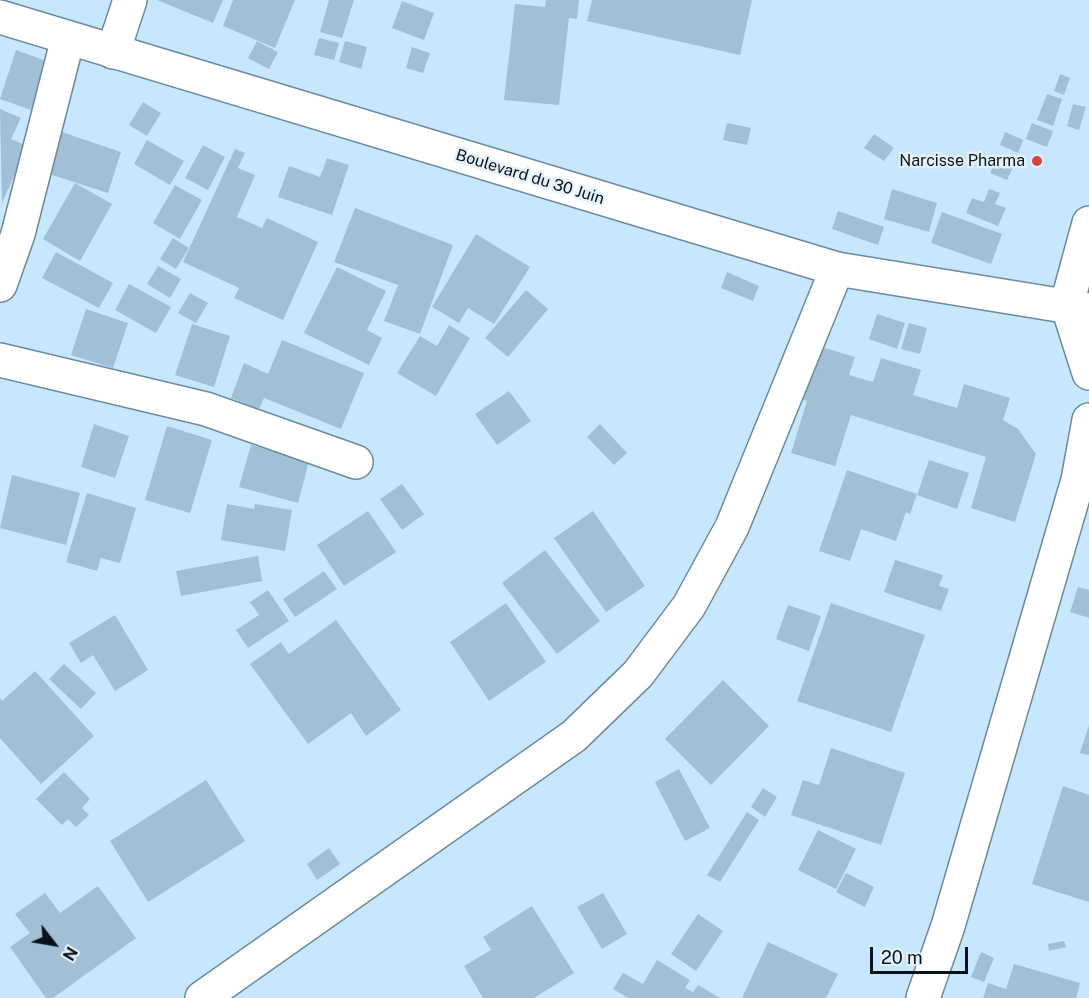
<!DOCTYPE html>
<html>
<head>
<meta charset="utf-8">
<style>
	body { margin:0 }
	#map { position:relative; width:1089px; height:998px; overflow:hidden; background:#c6e7fd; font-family:"Public Sans",sans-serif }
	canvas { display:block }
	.north { position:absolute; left:24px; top:914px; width:60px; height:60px; -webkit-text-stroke:4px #e4f1fa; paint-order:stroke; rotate:121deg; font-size:16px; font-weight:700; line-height:24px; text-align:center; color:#07121a }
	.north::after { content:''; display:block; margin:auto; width:21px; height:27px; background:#07121a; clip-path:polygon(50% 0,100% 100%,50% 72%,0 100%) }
	.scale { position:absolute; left:870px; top:947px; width:98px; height:27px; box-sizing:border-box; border:3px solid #07121a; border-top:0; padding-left:8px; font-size:18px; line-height:21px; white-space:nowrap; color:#07121a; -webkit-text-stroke:4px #e4f1fa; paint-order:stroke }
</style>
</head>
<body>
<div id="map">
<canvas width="1089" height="998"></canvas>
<div class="north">N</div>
<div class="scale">20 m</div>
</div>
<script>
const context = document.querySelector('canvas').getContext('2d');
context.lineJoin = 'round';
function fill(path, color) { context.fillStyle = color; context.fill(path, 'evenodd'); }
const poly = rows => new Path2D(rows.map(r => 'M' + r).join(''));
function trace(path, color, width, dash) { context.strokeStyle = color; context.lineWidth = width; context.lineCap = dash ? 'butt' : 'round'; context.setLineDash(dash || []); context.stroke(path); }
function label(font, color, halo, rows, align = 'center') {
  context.font = font + ' "Public Sans",sans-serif'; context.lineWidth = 5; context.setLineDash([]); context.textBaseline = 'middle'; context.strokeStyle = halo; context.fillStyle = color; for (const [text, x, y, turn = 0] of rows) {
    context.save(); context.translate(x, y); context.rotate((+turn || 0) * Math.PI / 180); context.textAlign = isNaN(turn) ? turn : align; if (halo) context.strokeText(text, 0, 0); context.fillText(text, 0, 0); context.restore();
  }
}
const building = poly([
	[157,0,223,0,213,23],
	[233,0,295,0,275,48,223,26],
	[329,0,354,0,342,38,320,32],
	[546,0,579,0,577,19,569,18,559,105,504,100,515,4,545,7],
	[592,0,752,0,740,55,587,21],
	[402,1,434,13,424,40,392,28],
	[319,38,339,43,334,60,314,55],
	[257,41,278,52,269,69,248,58],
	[345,41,367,47,361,69,339,62],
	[412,47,430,53,423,73,406,68],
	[16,50,49,62,31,110,0,99],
	[1060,74,1070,78,1064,95,1054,91],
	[1047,94,1062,99,1053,126,1037,120],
	[143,102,161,113,147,136,129,125],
	[1073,104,1086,107,1079,130,1067,126],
	[0,109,21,118,11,139,27,146,2,203],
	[727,123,751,128,747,145,723,140],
	[1032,123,1053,131,1047,147,1026,139],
	[56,130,121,152,108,193,43,172],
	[1005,132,1023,140,1018,153,1000,145],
	[874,134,894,148,884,161,864,148],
	[147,140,184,161,170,185,134,164],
	[203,145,225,157,208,190,185,178],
	[235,149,245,153,238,168,255,175,237,217,262,228,267,218,318,242,283,320,234,298,239,288,183,262],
	[327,158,349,165,332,215,278,197,289,166,320,177],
	[996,158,1014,165,1007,180,990,173],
	[75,183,112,204,80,261,43,239],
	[175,185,202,200,180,239,153,223],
	[892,189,937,203,929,232,884,219],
	[989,189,1000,193,995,204,1006,208,998,226,966,213,972,198,984,202],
	[355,208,453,245,420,334,384,321,398,285,334,262],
	[838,211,884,227,878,245,832,229],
	[942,212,1002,234,991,264,931,243],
	[476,234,530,267,494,324,468,308,459,323,432,307],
	[173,238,189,248,176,269,160,259],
	[56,252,113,283,99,308,42,278],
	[158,266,181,279,170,298,147,284],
	[337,267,386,291,367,330,382,338,369,365,304,333],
	[727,272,759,286,753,301,721,288],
	[129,284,171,307,156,333,115,310],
	[526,290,548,309,508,357,485,338],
	[190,293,208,303,196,323,178,313],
	[86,309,128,323,113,368,71,355],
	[877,314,905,323,897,349,869,339],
	[909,323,927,328,920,354,901,349],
	[192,324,230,336,214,387,175,375],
	[449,325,470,338,436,396,397,373,420,336,437,346],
	[282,340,364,373,341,429,264,398,259,409,231,398,244,363,268,374],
	[815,345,855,357,849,375,873,382,881,358,921,370,913,395,957,408,964,384,1010,398,1003,420,1018,429,1036,454,1015,522,971,508,986,457,851,415,835,466,791,453,807,401,799,398],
	[509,391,531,421,497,445,475,414],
	[94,424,129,436,115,478,81,467],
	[600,424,627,453,614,465,587,437],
	[167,426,212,440,190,513,145,500],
	[251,445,309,461,298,503,239,487],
	[929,460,969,473,957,509,917,495],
	[847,470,917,494,910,514,906,512,896,541,861,529,850,561,819,551],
	[12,475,80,493,66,545,0,528],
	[402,484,424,514,402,530,380,499],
	[87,493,136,508,120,563,101,558,97,571,66,562],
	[227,504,254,509,255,504,292,510,285,551,221,540],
	[368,511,396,552,344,586,317,545],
	[593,511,645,586,606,612,554,538],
	[545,550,600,621,557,654,502,583],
	[258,556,262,581,181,596,176,571],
	[895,560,943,575,939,586,949,589,941,611,884,592],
	[324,571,337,589,295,617,283,599],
	[1078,587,1089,590,1089,618,1070,612],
	[268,590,289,621,248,648,236,630,259,615,250,602],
	[506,603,546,662,489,701,450,642],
	[831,603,925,635,891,732,797,701],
	[788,605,821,616,809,651,776,639],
	[115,615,148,670,115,691,93,655,81,663,69,643],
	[336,620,401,710,366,736,351,713,308,744,250,664,281,642,289,654],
	[64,664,96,693,81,709,49,679],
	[35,671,94,736,41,784,0,738,0,698,2,701],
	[723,680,769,726,711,785,665,739],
	[1089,725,1089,755,1080,753],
	[831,748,905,773,881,845,791,815,803,780,819,785],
	[679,769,710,828,685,841,655,782],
	[64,772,90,799,82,808,89,815,76,827,68,819,62,825,36,799],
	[206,780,245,841,148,902,110,841],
	[1063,786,1089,795,1089,902,1032,884],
	[763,788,777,797,765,817,751,807],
	[747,812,759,820,720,882,707,875],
	[818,830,856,849,836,889,798,870],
	[329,848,340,864,317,880,307,864],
	[846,873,874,887,865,907,836,892],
	[98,886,136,938,53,998,46,998,10,947,30,933,15,914,45,893,60,913],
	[603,893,627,934,602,949,577,907],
	[532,906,574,973,534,998,483,998,464,966,491,950,483,937],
	[698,914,723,931,696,971,671,954],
	[1064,941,1066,947,1049,951,1048,944],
	[768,942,838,974,826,998,742,998],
	[981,952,994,958,984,982,971,977],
	[657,960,690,980,685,988,693,992,698,985,720,998,628,998,613,989,623,973,643,984],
	[1014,964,1080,983,1076,998,983,998,988,983,1006,989]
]);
const minor = poly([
	[113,52,130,0],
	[1089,223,1067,304,1089,373],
	[0,285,18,234,68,38],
	[0,360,206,409,356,462],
	[202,998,574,736,638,674,689,606,732,527,837,269],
	[923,998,948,926,1078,480,1089,420]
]);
const tertiary = poly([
	[0,17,837,269,1089,310]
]);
const markers = [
	[1037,161,6,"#d4463b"]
];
const poiNames = [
	["Narcisse Pharma",1025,161]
];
const streetNames = [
	["Boulevard du 30 Juin",530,177,17]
];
fill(building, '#a1c0d6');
trace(minor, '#6c8a9e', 36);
trace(tertiary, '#6c8a9e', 36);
trace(minor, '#fff', 33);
trace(tertiary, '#fff', 33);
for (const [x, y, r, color] of markers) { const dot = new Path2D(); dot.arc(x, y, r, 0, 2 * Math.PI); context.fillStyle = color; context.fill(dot); trace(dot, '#e4f1fa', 2); }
label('16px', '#07121a', '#e4f1fa', poiNames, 'right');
label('16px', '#07121a', '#e4f1fa', streetNames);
</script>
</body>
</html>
